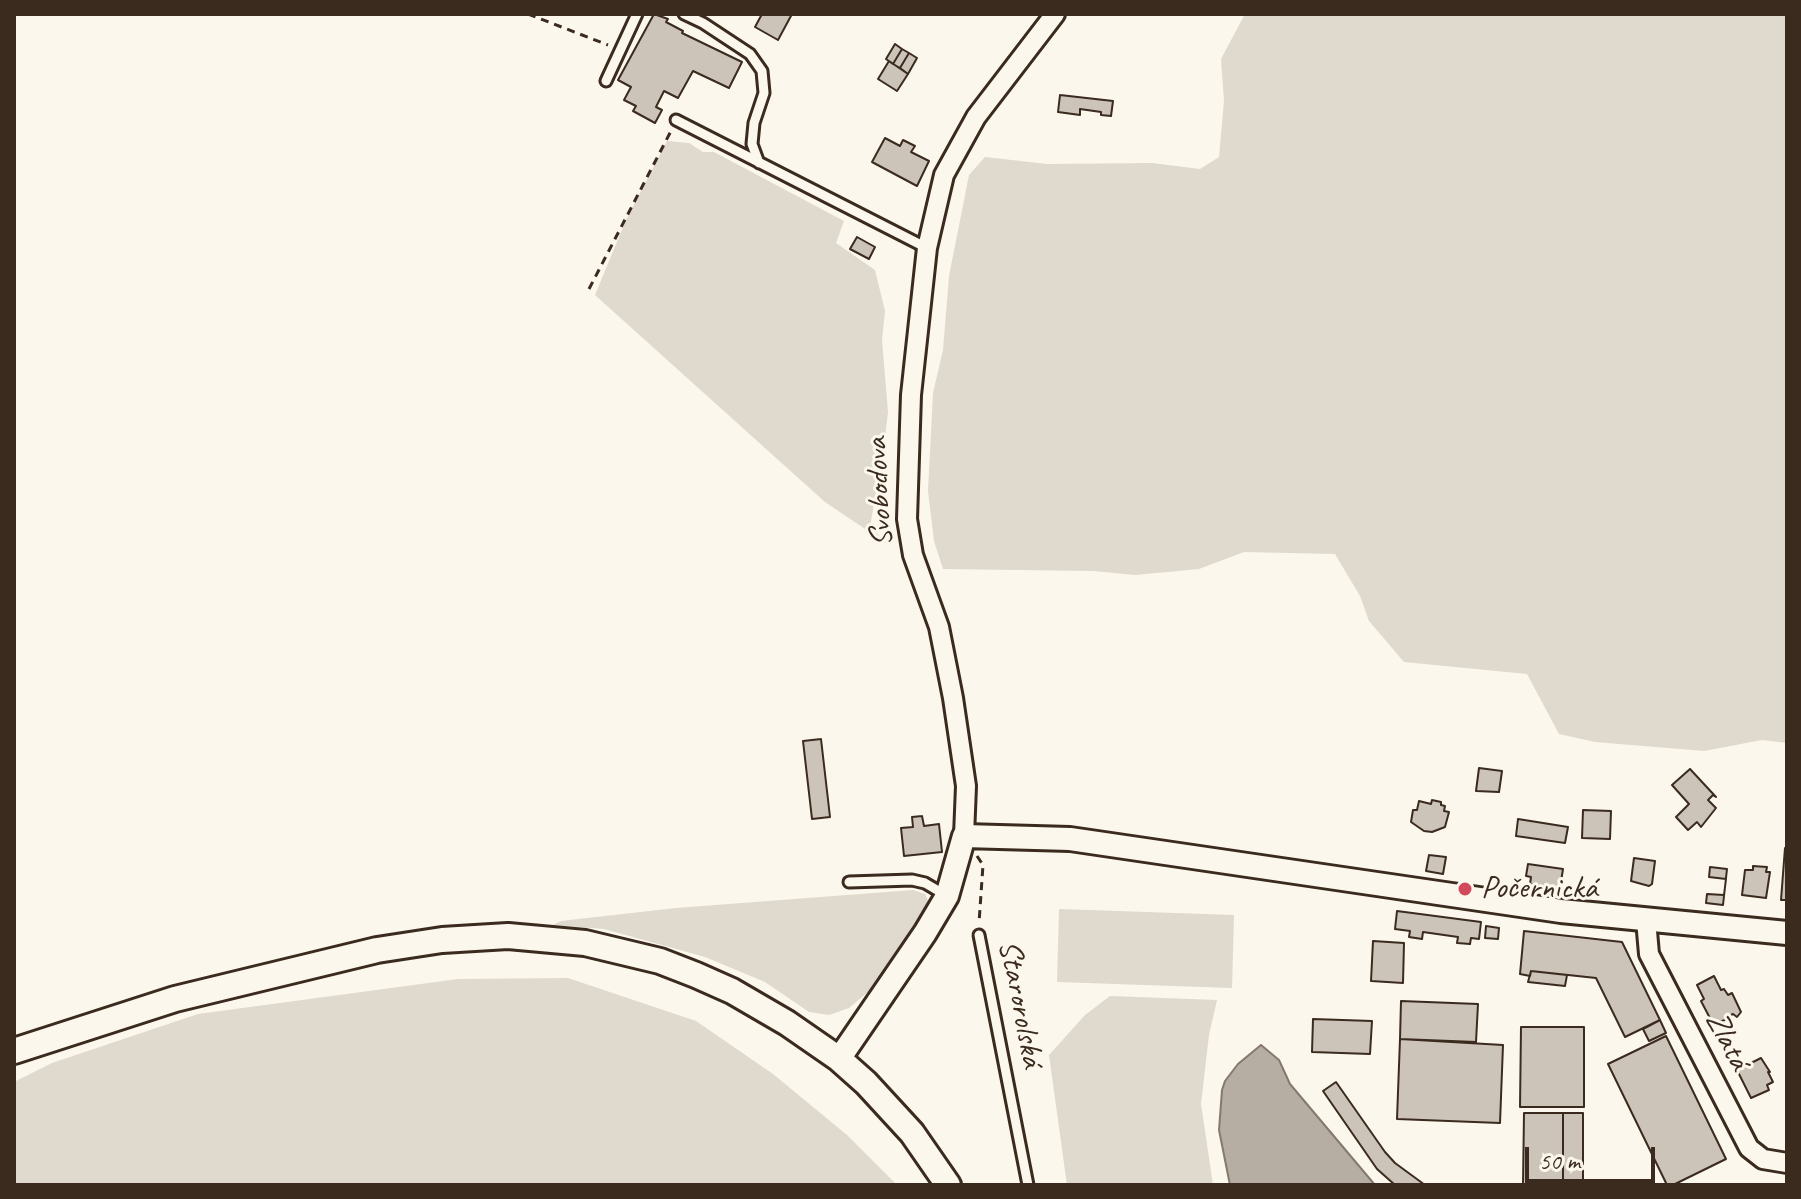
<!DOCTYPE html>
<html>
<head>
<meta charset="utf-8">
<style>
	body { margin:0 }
	#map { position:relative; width:1801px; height:1199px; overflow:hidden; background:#fbf7ec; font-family:Caveat,sans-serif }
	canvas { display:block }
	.frame { position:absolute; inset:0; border:16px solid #3b2a1e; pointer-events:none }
	.scale { position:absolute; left:1525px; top:1147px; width:130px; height:36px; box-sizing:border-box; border:4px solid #3b2a1e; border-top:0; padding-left:10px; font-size:24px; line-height:28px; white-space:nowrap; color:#3b2a1e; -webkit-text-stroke:6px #fbf7ec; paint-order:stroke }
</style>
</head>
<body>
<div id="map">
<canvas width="1801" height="1199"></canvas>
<div class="frame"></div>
<div class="scale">50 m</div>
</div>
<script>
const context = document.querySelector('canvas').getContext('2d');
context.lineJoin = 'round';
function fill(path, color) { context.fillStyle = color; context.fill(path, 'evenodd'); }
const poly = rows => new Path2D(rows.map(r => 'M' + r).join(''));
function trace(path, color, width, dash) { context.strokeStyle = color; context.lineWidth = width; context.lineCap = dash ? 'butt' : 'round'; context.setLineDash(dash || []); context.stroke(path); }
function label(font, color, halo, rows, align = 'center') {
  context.font = font + ' Caveat,sans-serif'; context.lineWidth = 6; context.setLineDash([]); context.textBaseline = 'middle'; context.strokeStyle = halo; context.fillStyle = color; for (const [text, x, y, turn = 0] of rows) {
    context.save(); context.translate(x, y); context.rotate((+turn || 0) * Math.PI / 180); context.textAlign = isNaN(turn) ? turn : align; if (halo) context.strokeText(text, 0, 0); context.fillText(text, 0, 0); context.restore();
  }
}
const green = poly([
	[1245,14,1787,14,1787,743,1762,740,1704,751,1595,742,1559,734,1527,674,1404,662,1369,621,1360,596,1335,554,1244,552,1199,569,1135,575,1093,571,943,569,934,541,928,491,933,393,943,350,949,276,969,175,985,157,1047,164,1152,163,1200,169,1219,157,1224,101,1221,59],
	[667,141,689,143,703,152,714,152,844,221,836,243,875,270,885,311,882,340,888,412,884,447,870,527,889,545,825,502,595,295,626,220],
	[913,890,925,894,929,902,875,986,849,1008,829,1015,809,1012,765,982,705,957,604,929,553,925,561,921,676,908],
	[1059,909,1234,915,1232,988,1057,982],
	[568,978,696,1021,773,1074,847,1135,897,1185,14,1185,14,1082,52,1063,198,1014,458,979],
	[1110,996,1217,1000,1209,1035,1201,1104,1213,1185,1067,1185,1049,1055,1085,1015]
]);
const water = poly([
	[1261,1045,1279,1060,1290,1084,1375,1185,1230,1185,1219,1130,1222,1090,1225,1081,1238,1064,1261,1045]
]);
const building = poly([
	[654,14,668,19,666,22,683,31,682,33,742,62,729,88,693,71,678,98,664,91,656,107,662,110,655,123,633,111,636,106,624,100,631,87,618,80,654,14],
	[762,14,792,14,778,40,755,27,762,14],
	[895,44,902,49,893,64,886,59,895,44],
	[902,49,909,53,900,68,893,64,902,49],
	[909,53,917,58,908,74,900,68,909,53],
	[889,61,908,74,897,91,878,79,889,61],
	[1060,95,1113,101,1111,116,1101,115,1101,112,1080,109,1080,115,1058,112,1060,95],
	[885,138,900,146,903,140,915,146,911,152,929,161,917,186,872,162,885,138],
	[857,237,875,247,869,259,850,249,857,237],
	[821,739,830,817,812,819,803,741,821,739],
	[1479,768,1502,771,1499,792,1476,791,1479,768],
	[1690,769,1716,797,1713,795,1708,800,1716,808,1701,827,1697,822,1688,830,1676,817,1689,804,1672,785,1690,769],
	[1432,800,1441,802,1441,805,1445,806,1444,811,1449,812,1445,827,1432,832,1424,831,1411,822,1413,810,1417,810,1419,801,1431,804,1432,800],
	[1583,810,1611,811,1610,839,1582,838,1583,810],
	[922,816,924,826,939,824,942,852,904,856,901,828,913,827,912,817,922,816],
	[1518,819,1568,827,1565,843,1516,836,1518,819],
	[1785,848,1787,848,1787,900,1781,900,1785,848],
	[1429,855,1446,857,1443,874,1426,871,1429,855],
	[1634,858,1655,861,1652,884,1649,886,1631,881,1634,858],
	[1528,864,1563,869,1560,888,1530,884,1531,877,1526,876,1528,864],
	[1753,866,1767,867,1766,872,1770,872,1766,898,1742,895,1745,870,1753,870,1753,866],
	[1710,867,1727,869,1723,905,1706,903,1707,894,1724,895,1726,879,1709,877,1710,867],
	[1397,911,1481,922,1479,939,1471,938,1470,944,1457,943,1458,937,1423,932,1422,939,1409,937,1410,931,1395,929,1397,911],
	[1486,926,1499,928,1498,939,1485,938,1486,926],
	[1524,931,1622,942,1660,1020,1625,1037,1596,978,1531,971,1530,976,1520,974,1524,931],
	[1373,941,1404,943,1403,983,1371,981,1373,941],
	[1531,971,1567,975,1565,986,1528,982,1531,971],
	[1714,976,1721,990,1724,989,1728,995,1732,993,1741,1012,1737,1017,1733,1014,1727,1017,1728,1019,1713,1024,1701,1001,1704,999,1697,985,1714,976],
	[1401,1001,1478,1004,1476,1042,1400,1039,1401,1001],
	[1313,1019,1372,1021,1370,1054,1312,1052,1313,1019],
	[1660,1020,1666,1033,1649,1041,1643,1029,1660,1020],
	[1521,1027,1584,1027,1584,1107,1520,1107,1521,1027],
	[1666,1036,1726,1159,1673,1185,1667,1185,1608,1064,1666,1036],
	[1400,1039,1503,1045,1500,1123,1397,1119,1400,1039],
	[1761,1058,1770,1072,1768,1072,1773,1082,1767,1085,1769,1090,1751,1098,1737,1070,1761,1058],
	[1336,1082,1385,1152,1395,1163,1425,1185,1395,1185,1377,1169,1323,1091,1336,1082],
	[1524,1113,1563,1113,1563,1185,1523,1185,1524,1113],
	[1563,1113,1583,1113,1583,1185,1563,1185,1563,1113]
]);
const path = poly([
	[528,14,608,45],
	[589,289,671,131],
	[977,856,983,865,979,923]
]);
const service = poly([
	[684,14,703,23,750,54,762,71,764,93,754,123,752,144,759,163],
	[606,81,637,14],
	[676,120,927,248],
	[849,882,912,880,925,883,947,896],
	[979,935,1028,1185]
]);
const minor = poly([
	[964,836,966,786,953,698,939,627,913,555,907,519,911,395,927,248,944,175,976,117,1055,14],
	[1646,920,1649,954,1749,1148,1763,1159,1787,1163]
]);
const tertiary = poly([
	[839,1059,925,933,947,896,964,836,1070,839,1561,911,1787,933]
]);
const secondary = poly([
	[14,1051,175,999,377,950,442,940,508,936,585,943,660,961,696,975,732,991,787,1023,839,1059,866,1083,912,1133,948,1185]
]);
const markers = [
	[1465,889,8,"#d1495b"]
];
const streetNames = [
	["Svobodova",880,492,-93],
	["Starorolská",1020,1004,79],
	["Zlatá",1727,1041,63]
];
const poiNames = [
	["Počernická",1481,889]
];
fill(green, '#dfd9ce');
fill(water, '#b6aea2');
trace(water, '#85796d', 2);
fill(building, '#ccc4b9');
trace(building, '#3b2a1e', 2);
trace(service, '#3b2a1e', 15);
trace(minor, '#3b2a1e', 24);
trace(tertiary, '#3b2a1e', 28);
trace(secondary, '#3b2a1e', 30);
trace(path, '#3b2a1e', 3, [8, 6]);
trace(service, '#fbf7ec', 9);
trace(minor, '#fbf7ec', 18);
trace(tertiary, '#fbf7ec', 22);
trace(secondary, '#fbf7ec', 24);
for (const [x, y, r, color] of markers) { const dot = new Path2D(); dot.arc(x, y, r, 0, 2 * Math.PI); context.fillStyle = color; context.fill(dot); trace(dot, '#fbf7ec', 3); }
label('32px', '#3b2a1e', '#fbf7ec', streetNames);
label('32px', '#3b2a1e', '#fbf7ec', poiNames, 'left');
</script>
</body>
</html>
